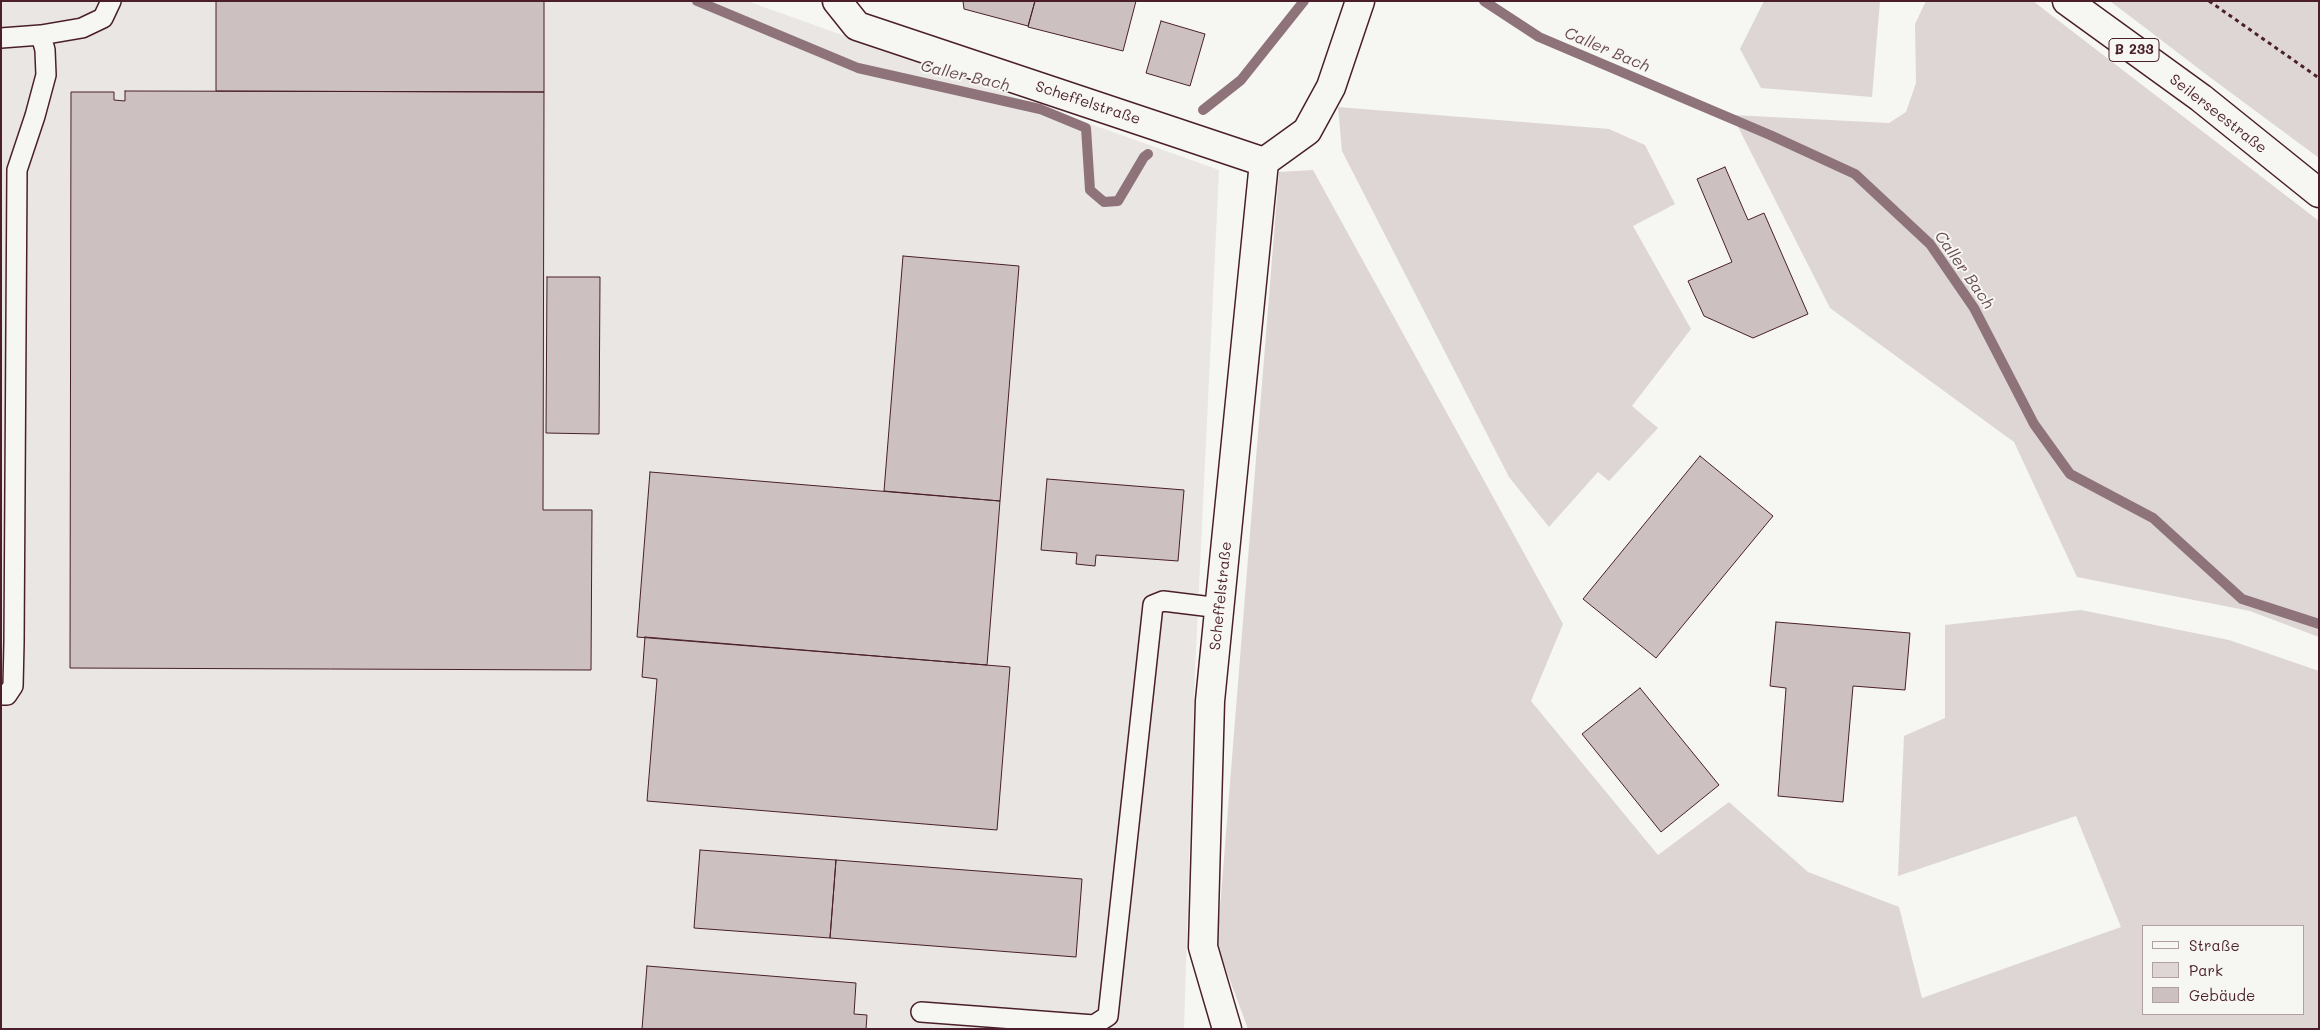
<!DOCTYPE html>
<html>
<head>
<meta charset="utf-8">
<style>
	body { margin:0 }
	#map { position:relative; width:2320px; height:1030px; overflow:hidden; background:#f6f6f2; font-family:Mali,sans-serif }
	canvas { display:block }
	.frame { position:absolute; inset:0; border:2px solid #4a1f2b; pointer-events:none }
	.legend { position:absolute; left:2142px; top:925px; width:162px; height:90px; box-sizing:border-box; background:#f6f6f2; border:1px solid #b1a0a2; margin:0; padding:6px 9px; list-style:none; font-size:15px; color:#4a1f2b }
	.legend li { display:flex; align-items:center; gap:10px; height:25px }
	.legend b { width:25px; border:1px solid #b1a0a2 }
</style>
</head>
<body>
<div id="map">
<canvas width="2320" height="1030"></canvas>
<div class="frame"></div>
<ul class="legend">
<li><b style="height:6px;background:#f6f6f2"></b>Straße</li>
<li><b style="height:14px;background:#ddd6d5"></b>Park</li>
<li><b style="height:14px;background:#ccc1c0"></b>Gebäude</li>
</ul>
</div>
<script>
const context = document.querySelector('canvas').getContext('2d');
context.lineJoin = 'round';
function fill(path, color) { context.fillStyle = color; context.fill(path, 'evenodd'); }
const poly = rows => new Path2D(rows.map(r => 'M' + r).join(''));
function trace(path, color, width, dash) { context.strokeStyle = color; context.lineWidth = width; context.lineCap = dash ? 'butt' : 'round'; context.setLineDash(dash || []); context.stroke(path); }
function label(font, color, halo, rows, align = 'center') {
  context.font = font + ' Mali,sans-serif'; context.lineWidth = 4; context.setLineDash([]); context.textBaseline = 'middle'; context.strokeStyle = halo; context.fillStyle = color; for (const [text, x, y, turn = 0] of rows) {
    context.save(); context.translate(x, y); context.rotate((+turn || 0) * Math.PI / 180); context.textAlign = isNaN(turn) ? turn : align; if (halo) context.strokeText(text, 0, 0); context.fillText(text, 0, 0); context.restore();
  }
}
const built = poly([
	[1,1,747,1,1219,170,1195,670,1184,1029,1,1029]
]);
const green = poly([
	[1764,1,1880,1,1872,97,1761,88,1740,49],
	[1926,1,2033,1,2319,221,2319,637,2250,611,2077,577,2014,442,1830,308,1732,115,1889,123,1906,112,1916,83,1915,24],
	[2110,1,2319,1,2319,158,2211,78],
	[1338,107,1609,129,1645,145,1675,204,1633,226,1691,329,1632,406,1658,428,1609,481,1598,472,1549,527,1509,477,1342,151],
	[1313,170,1563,624,1531,701,1658,855,1729,802,1808,872,1899,907,1922,998,2121,927,2076,816,1898,876,1904,736,1945,718,1945,625,2081,610,2229,640,2319,671,2319,1029,1248,1029,1217,945,1279,172],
	[2304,926,2304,1014,2144,1014,2144,926]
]);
const stream = poly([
	[697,1,858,68,1040,109,1086,128,1090,190,1104,202,1118,201,1144,157,1148,154],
	[1484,1,1539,37,1770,135,1855,174,1930,244,1974,308,2034,424,2070,474,2153,518,2242,599,2319,624],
	[1203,110,1241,80,1304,1]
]);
const building = poly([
	[216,1,544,1,544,92,216,91,216,1],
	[963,1,1035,1,1028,26,964,9,963,1],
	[1035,1,1136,1,1123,51,1028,27,1035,1],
	[1161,21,1205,34,1190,86,1146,73,1161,21],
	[125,91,544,92,543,510,592,510,591,670,70,668,71,92,114,92,114,100,125,101,125,91],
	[1725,167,1748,220,1764,213,1808,314,1753,338,1704,316,1688,281,1732,262,1697,179,1725,167],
	[903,256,1019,266,1000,501,884,491,903,256],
	[547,277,600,277,599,434,546,433,547,277],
	[1700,456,1773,516,1656,658,1583,599,1700,456],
	[650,472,1000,501,987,665,637,637,650,472],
	[1047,479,1184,490,1178,561,1096,555,1095,566,1076,564,1077,553,1041,550,1047,479],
	[1776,622,1910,633,1905,690,1853,686,1843,802,1778,796,1786,688,1770,686,1776,622],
	[645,637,1010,667,997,830,647,801,657,679,642,677,645,637],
	[1640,688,1719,785,1661,832,1582,734,1640,688],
	[700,850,836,860,830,938,694,928,700,850],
	[836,860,1082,879,1076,957,830,938,836,860],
	[647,966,856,983,854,1014,867,1015,866,1029,642,1029,647,966]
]);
const path = poly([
	[2209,1,2319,78]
]);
const service = poly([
	[1,38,41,35,82,28,103,18,111,1],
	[1,695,7,695,13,686,14,643,17,170,35,116,46,75,45,50,41,35],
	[921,1012,1094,1025,1108,1016,1153,605,1163,601,1220,608]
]);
const minor = poly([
	[837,1,857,26,1264,162,1307,131,1331,87,1360,1],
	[1227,1029,1203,947,1210,701,1264,162]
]);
const primary = poly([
	[2067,1,2201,98,2319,193]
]);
const shields = [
	[2134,50,50]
];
const shieldNames = [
	["B 233",2134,50]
];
const streetNames = [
	["Scheffelstraße",1088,103,18],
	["Seilerseestraße",2218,114,38],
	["Scheffelstraße",1221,596,-84]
];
const waterNames = [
	["Caller Bach",1607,50,23],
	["Caller Bach",965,76,13],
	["Caller Bach",1964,270,55]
];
fill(built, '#e9e6e3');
fill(green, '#ddd6d5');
trace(stream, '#8e747a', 10);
fill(building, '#ccc1c0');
trace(building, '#4a1f2b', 1);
trace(service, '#4a1f2b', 22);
trace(minor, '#4a1f2b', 31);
trace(primary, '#4a1f2b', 31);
trace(path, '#4a1f2b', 3, [4, 4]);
trace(service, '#f6f6f2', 19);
trace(minor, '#f6f6f2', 28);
trace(primary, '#f6f6f2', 28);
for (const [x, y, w] of shields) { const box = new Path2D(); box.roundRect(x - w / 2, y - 11.5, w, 23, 4); context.fillStyle = '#f6f6f2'; context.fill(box); trace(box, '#4a1f2b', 1); }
label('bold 14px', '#4a1f2b', null, shieldNames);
label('15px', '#4a1f2b', '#f6f6f2', streetNames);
label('italic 16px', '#6c4a52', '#f6f6f2', waterNames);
</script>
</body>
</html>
